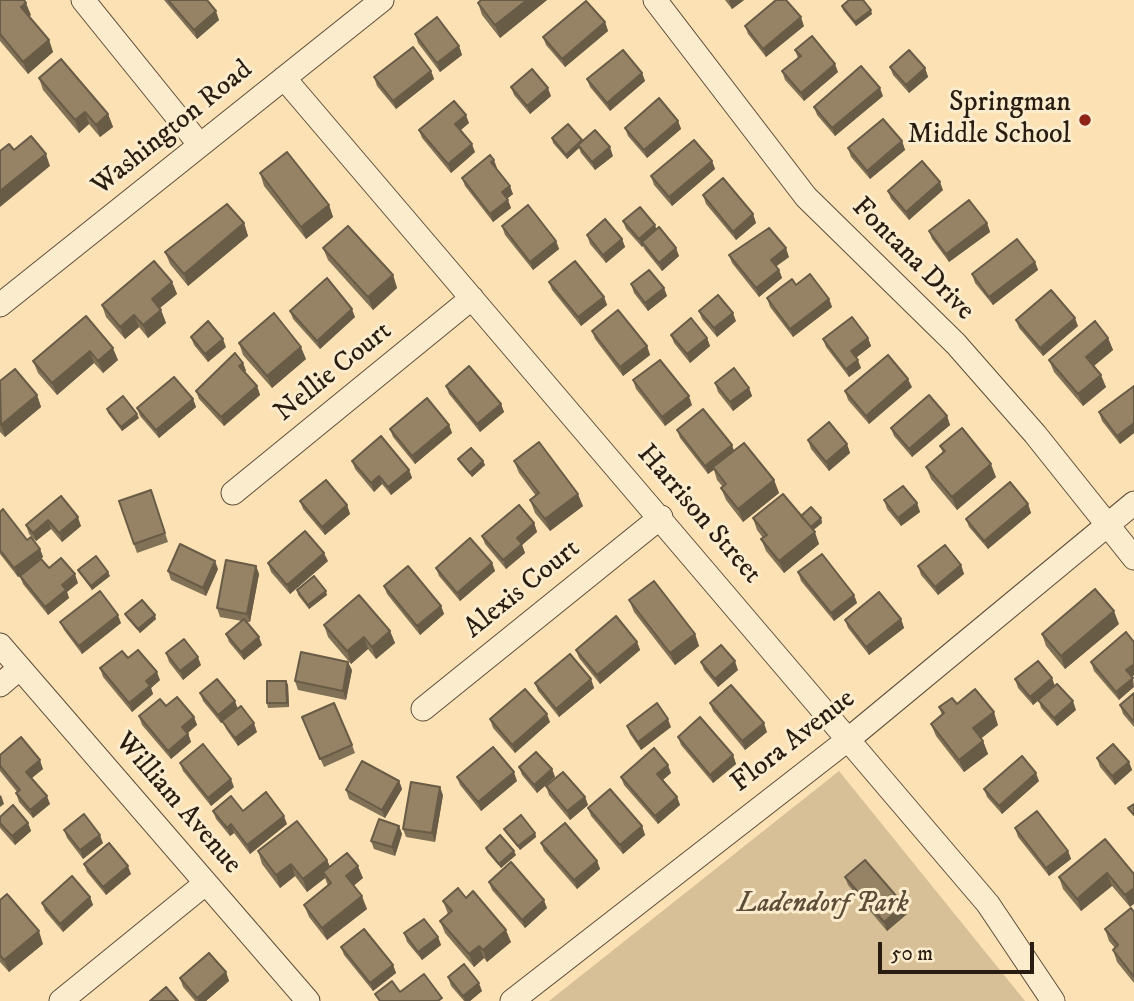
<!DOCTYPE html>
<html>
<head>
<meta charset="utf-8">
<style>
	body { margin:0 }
	#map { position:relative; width:1134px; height:1001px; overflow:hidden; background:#fbe1b3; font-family:"IM FELL DW Pica",serif }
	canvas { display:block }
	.scale { position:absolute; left:878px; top:942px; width:156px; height:32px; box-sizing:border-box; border:4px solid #291d11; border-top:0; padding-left:9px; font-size:21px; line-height:24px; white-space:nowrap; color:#291d11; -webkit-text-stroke:5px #fcecce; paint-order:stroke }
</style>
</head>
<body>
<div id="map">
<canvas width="1134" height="1001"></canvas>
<div class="scale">50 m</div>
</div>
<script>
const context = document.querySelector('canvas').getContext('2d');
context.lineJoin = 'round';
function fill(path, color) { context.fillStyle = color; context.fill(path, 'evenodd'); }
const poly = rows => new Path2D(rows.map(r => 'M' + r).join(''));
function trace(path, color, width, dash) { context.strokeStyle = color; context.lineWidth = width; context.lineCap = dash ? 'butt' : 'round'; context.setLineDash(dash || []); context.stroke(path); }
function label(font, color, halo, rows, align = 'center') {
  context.font = font + ' "IM FELL DW Pica",serif'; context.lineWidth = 6; context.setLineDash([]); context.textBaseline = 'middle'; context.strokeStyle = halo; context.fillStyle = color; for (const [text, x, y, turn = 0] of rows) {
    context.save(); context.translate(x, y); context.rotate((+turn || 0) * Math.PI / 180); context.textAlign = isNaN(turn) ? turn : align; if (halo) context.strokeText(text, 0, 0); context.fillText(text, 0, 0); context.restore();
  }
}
const green = poly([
	[839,771,1025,1001,549,1001]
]);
const minor = poly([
	[83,0,200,145],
	[655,0,806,197,956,344,1035,434,1134,558],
	[284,78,988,904,1053,1001],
	[0,305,382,0],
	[233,493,472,298],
	[0,645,308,1001],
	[0,685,20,668],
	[423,709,661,517],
	[61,1001,206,883],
	[512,1001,850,738,1134,503]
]);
const wall = poly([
	[0,0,31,15,29,16,49,40,53,52,28,74,0,41],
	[164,0,207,0,219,20,197,39],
	[481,0,547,0,500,38,482,15,478,3],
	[725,0,744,0,732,9],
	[842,6,872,14,856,26,843,10],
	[605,22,608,31,565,67,546,45,543,37],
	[745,26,804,26,766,57,748,34],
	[415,34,459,46,462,55,440,72,418,43],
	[795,50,838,72,804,101,785,80,782,71,798,58],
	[890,67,925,68,928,77,909,93,893,75],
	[431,71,434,79,396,109,377,86,374,77],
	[642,73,645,81,610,111,590,87,587,79],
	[39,78,108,114,113,127,100,137,89,124,79,133,43,90],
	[511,87,551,96,530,114,514,95],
	[883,96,835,136,817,115,814,107],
	[678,121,681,129,647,158,628,136,625,128],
	[469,123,461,130,475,152,451,173,422,138,419,130],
	[552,138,583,141,613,156,595,170,581,153,579,148,567,159,553,143],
	[902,141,905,150,870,179,851,157,848,148],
	[712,161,715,169,672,206,654,185,651,176],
	[497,168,496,169,513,194,507,199,511,208,493,222,465,186,462,178],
	[260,173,329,205,333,217,306,239,264,186],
	[943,190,909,220,891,199,888,191],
	[703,195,753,214,756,223,736,240,706,204],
	[623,221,657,229,676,248,679,256,662,271,645,250,643,246,642,247,626,229],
	[244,223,248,236,188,286,170,264,165,252],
	[987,223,990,232,949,262,932,239,929,231],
	[502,226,556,241,559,249,533,270,505,235],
	[587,235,622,239,625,247,606,263,590,244],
	[323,248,393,275,397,288,373,310,328,260],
	[729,255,789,257,776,266,779,270,782,278,759,297,732,263],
	[1035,262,1038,270,993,305,975,283,972,274],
	[172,282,177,294,160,308,166,323,148,338,139,327,125,339,106,317,102,305],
	[549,282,604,297,607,305,581,326,552,290],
	[631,284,664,288,667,296,648,311,634,293],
	[796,285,829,299,832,307,793,337,770,307,767,298],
	[290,311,355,317,320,349,293,319],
	[699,311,736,321,717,337,702,319],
	[86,316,118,360,103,373,94,363,57,395,38,373,33,361],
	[1016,320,1078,326,1043,356,1019,328],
	[592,331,647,346,650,355,623,376,595,339],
	[671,335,707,338,710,346,690,363,674,343],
	[191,337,226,347,208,362,194,345],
	[868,338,871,346,856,358,861,368,849,377,826,347,823,339],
	[1108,338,1113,350,1094,366,1106,387,1083,406,1054,372,1049,360],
	[239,343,306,359,272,388,243,355],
	[243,363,246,371,245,372,257,386,260,395,224,426,199,399,196,391],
	[633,380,692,405,665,426,636,389],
	[0,381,37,395,41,407,5,437,0,432],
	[715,383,749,388,752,396,733,411,718,392],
	[446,386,501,404,504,412,480,432,449,394],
	[1134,386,1134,433,1120,444,1102,421,1099,412],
	[912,387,869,424,848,400,845,391],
	[193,399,196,407,159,438,140,416,137,408],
	[107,409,139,418,122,431,108,413],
	[947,416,950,425,912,457,894,436,891,428],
	[449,425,452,433,415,464,393,437,390,429],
	[677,430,734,451,774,480,779,493,743,522,726,500,721,488,723,487,717,480,714,470,708,474,680,438],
	[808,440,847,444,850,453,829,471,811,449],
	[940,446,996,477,957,510,931,479,926,467,943,453],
	[458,459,483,461,485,465,472,477,460,463],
	[352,461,409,470,412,478,391,495,382,484,374,492,355,469],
	[514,461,583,506,550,531,535,513,530,500,536,496,519,473],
	[151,490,168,542,137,553,119,501],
	[61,496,81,526,62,542,51,529,36,541,29,534,26,525],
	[884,500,917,503,920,512,901,526,887,509],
	[300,501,347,505,350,514,325,535,303,509],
	[1028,504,1031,513,988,549,969,527,966,519],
	[0,512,27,540,40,549,43,557,18,577,0,554],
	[801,516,821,518,822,523,813,530,819,544,784,573,766,551,761,539,763,538,757,530,753,518],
	[534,523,537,532,522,545,525,553,506,569,485,544,482,536],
	[328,561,290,594,271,572,268,563],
	[492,563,495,571,460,601,439,576,436,568],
	[961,565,964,574,938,595,921,575,918,566],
	[256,566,259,574,250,622,246,622,262,645,244,660,229,642,226,634,242,621,220,617,217,608],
	[49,568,78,583,67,592,69,598,48,615,23,584,20,576],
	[218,569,206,596,171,580,168,571],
	[78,570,110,576,92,590,80,574],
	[798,572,854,595,857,603,834,621,801,581],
	[384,586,441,606,444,614,420,635,387,594],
	[297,590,327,595,309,609,298,595],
	[629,600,695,634,699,646,675,665,634,612],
	[125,614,156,619,140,633,127,618],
	[901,619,904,628,869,655,848,628,845,620],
	[60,622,121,623,82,654,64,630],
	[1119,624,1065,669,1046,646,1042,634],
	[324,625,390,631,395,643,376,659,368,649,351,664,328,637],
	[637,642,640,650,600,684,579,658,576,650],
	[1134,642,1134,675,1132,677,1119,700,1094,671,1091,662],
	[166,653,201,665,183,680,169,662],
	[128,658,160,680,151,688,153,694,132,712,103,677,100,668],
	[701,662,738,670,718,687,704,670],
	[352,670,346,700,298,690,295,681],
	[591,679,594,688,559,717,538,691,535,683],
	[1015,679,1055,686,1076,710,1057,726,1041,708,1039,700,1033,705,1018,688],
	[286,681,288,685,289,707,268,708,267,703],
	[200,693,238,709,257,732,238,746,226,729,223,722,221,723,203,701],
	[1134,693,1134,727,1123,714,1120,705],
	[710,703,767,732,745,750,713,711],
	[957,704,998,725,981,738,983,741,988,754,964,772,936,736,931,724,942,715,939,707],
	[166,706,194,717,197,725,188,733,191,742,171,759,142,725,139,716],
	[302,717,352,745,355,753,324,767],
	[490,719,550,722,515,753,493,728],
	[627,726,671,727,641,750,630,734],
	[678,737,733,755,736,764,713,783,681,745],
	[0,755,43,769,32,778,50,804,33,818,19,802,16,793,17,792,0,771],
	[1097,758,1129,762,1132,770,1115,785,1100,767],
	[180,763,234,787,211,806,183,771],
	[519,767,552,769,555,777,537,793,522,775],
	[671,773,663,780,677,797,680,805,658,824,624,785,621,777],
	[457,777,517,781,481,811,460,785],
	[399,781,402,789,385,818,349,799,346,790],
	[1039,781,1002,814,987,797,984,789],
	[546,786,585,797,588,805,570,820,549,795],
	[443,795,435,842,406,837,403,829],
	[588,808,642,826,645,835,623,854,591,816],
	[213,811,243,811,287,824,250,854,234,833,230,836,216,819],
	[0,817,28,823,31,831,15,845,0,828],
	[399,826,402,834,395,856,374,849,371,841],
	[1015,828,1068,851,1071,859,1049,876,1018,837],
	[504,829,535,833,536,837,520,850,506,833],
	[64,830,103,843,83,859,67,838],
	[1105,839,1134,874,1130,907,1112,886,1081,911,1063,889,1059,877],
	[541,843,597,861,600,869,577,889,544,851],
	[486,848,516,855,501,868,487,852],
	[258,851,327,860,330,867,363,878,354,885,367,909,327,940,309,917,304,905,328,886,325,878,307,892,295,876,280,888,262,864],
	[84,864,131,874,106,895,87,872],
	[845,877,904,905,907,914,887,931,848,885],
	[489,882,547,908,525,928,492,890],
	[90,897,93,905,63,932,45,911,42,903],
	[466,898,511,942,487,962,484,958,474,967,445,933,440,921,448,914,443,901],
	[0,900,43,944,9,972,0,962],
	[1134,912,1134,983,1117,962,1113,950,1115,948,1109,941,1105,929],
	[404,933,438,937,441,945,422,960,407,942],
	[341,947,393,965,396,973,373,991,344,955],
	[226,972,229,981,206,1001,195,1001,183,987,180,978],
	[448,977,482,991,470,1001,464,1001,451,986]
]);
const shadedWall = poly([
	[527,0,547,0,500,38,495,25],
	[730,0,744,0,732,9,729,1],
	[26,3,31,15,25,19,21,7],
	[871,10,872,14,856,26,855,22],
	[216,11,219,20,197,39,194,30],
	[801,17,804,26,766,57,763,49],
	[605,22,608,31,565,67,562,59],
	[49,40,53,52,28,74,23,62],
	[459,46,462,55,440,72,437,63],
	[835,64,838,72,804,101,801,93],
	[925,68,928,77,909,93,906,85],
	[431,71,434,79,396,109,393,101],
	[642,73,645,81,610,111,607,103],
	[548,88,551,96,530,114,527,106],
	[880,88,883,96,835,136,832,128],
	[85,112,89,124,79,133,75,120],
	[108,114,113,127,100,137,96,125],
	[466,115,469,123,458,132,455,124],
	[678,121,681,129,647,158,644,150],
	[582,140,578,145,579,148,567,159,566,155],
	[902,141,905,150,870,179,867,171],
	[472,144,475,152,451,173,448,164],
	[610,147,613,156,595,170,592,162],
	[46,154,50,166,0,207,0,191],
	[494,160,497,168,494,171,491,162],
	[712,161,715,169,672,206,669,197],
	[940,182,943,190,909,220,906,212],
	[510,186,513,194,505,200,502,192],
	[508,200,511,208,493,222,490,214],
	[329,205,333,217,306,239,301,227],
	[753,214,756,223,736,240,733,232],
	[244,223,248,236,188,286,184,274],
	[987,223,990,232,949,262,946,254],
	[655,225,658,233,642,242,643,246,642,247,639,239],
	[622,239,625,247,606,263,603,255],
	[556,241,559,249,533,270,530,262],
	[676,248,679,256,662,271,659,263],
	[786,248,789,257,774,268,771,260],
	[1035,262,1038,270,993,305,989,297],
	[779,270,782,278,759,297,756,288],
	[393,275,397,288,373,310,368,297],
	[172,282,177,294,156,311,152,299],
	[664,288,667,296,648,311,645,303],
	[604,297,607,305,581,326,578,317],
	[829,299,832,307,793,337,790,329],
	[352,309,355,317,320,349,317,341],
	[161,310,166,323,148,338,143,325],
	[733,313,736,321,717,337,714,328],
	[134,315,139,327,125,339,120,327],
	[1075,318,1078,326,1043,356,1040,348],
	[707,338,710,346,690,363,687,354],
	[868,338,871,346,854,359,851,351],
	[1108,338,1113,350,1090,369,1086,357],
	[223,339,226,347,208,362,205,354],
	[647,346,650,355,623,376,620,367],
	[301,347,306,359,272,388,267,376],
	[113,348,118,360,103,373,98,361],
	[90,351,94,363,57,395,52,383],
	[858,360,861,368,849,377,846,369],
	[243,363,246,371,242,374,239,366],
	[1101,375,1106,387,1083,406,1078,394],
	[908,379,912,387,869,424,866,416],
	[257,386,260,395,224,426,221,417],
	[749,388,752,396,733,411,730,402],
	[37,395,41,407,5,437,1,425],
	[689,396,692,405,665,426,662,417],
	[193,399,196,407,159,438,156,430],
	[501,404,504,412,480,432,477,424],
	[137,414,139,418,122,431,121,427],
	[947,416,950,425,912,457,909,449],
	[1134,423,1134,433,1120,444,1117,436],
	[449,425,452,433,415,464,412,456],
	[847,444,850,453,829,471,826,462],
	[732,445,735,453,708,474,705,466],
	[483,461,485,465,472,477,470,473],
	[991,464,996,477,957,510,952,497],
	[409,470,412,478,391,495,388,487],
	[379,476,382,484,374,492,371,483],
	[774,480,779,493,743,522,738,509],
	[578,494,583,506,550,531,545,519],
	[917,503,920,512,901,526,898,518],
	[1028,504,1031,513,988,549,984,541],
	[347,505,350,514,325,535,322,527],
	[78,517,81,526,62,542,59,533],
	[821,518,822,523,811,532,809,528],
	[48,520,51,529,36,541,33,533],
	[534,523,537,532,522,545,525,553,506,569,503,560,517,538],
	[815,532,819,544,784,573,779,561],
	[40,549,43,557,18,577,14,568],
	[324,553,328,561,290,594,287,585],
	[215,561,218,569,206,596,203,588],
	[492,563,495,571,460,601,457,593],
	[961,565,964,574,938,595,935,587],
	[256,566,259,574,250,622,247,614],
	[108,572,110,576,92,590,91,586],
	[75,574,78,583,67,592,69,598,48,615,45,607,62,585],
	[326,591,327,595,309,609,308,605],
	[854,595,857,603,834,621,831,613],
	[441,606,444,614,420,635,417,626],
	[1114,611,1119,624,1065,669,1061,656],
	[118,615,121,623,82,654,79,646],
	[155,615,156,619,140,633,138,629],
	[901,619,904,628,869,655,866,647],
	[390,631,395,643,376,659,372,647],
	[695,634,699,646,675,665,670,653],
	[259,637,262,645,244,660,241,652],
	[364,637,368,649,351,664,347,651],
	[637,642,640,650,600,684,597,675],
	[198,657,201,665,183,680,180,671],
	[735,661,738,670,718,687,715,679],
	[348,662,352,670,346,700,343,691],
	[1134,664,1134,675,1129,679,1126,670],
	[157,672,160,680,151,688,153,694,132,712,129,703,146,681],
	[1052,678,1055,686,1033,705,1030,697],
	[1133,678,1134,687,1119,700,1116,692],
	[591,679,594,688,559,717,556,709],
	[286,681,288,685,289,707,287,703],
	[235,701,238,709,221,723,218,715],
	[1073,701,1076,710,1057,726,1054,718],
	[994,712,998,725,978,741,973,728],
	[547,714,550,722,515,753,512,745],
	[194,717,197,725,185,735,182,727],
	[668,719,671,727,641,750,638,742],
	[254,723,257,732,238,746,235,738],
	[764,723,767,732,745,750,742,741],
	[188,734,191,742,171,759,168,751],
	[983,741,988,754,964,772,959,760],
	[733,755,736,764,713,783,710,775],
	[40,760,43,769,29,780,26,772],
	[1129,762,1132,770,1115,785,1112,776],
	[668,765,671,773,660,782,657,774],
	[552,769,555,777,537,793,534,785],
	[514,772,517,781,481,811,478,802],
	[1036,773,1039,781,1002,814,999,806],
	[231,779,234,787,211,806,208,798],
	[399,781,402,789,385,818,382,810],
	[440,787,443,795,435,842,432,833],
	[1,795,4,804,0,807,0,796],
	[47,796,50,804,33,818,30,810],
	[585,797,588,805,570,820,567,811],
	[677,797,680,805,658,824,655,816],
	[284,816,287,824,250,854,247,845],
	[28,823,31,831,15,845,12,836],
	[231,824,234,833,230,836,227,828],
	[399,826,402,834,395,856,392,847],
	[642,826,645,835,623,854,620,845],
	[535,833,536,837,520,850,518,846],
	[100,835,103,843,83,859,80,850],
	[514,851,516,855,501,868,499,864],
	[1068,851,1071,859,1049,876,1046,868],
	[327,860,332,872,323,872,325,878,307,892,303,879],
	[597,861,600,869,577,889,574,880],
	[291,864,295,876,280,888,276,875],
	[128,866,131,874,106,895,103,887],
	[358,866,363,878,351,888,346,876],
	[1107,873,1112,886,1081,911,1077,899],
	[1134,888,1134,904,1130,907,1125,895],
	[362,896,367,909,327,940,322,928],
	[90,897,93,905,63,932,60,924],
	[544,900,547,908,525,928,522,920],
	[904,905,907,914,887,931,884,922],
	[506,930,511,942,487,962,483,950],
	[39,931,43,944,9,972,4,960],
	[438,937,441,945,422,960,418,952],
	[479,946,484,958,474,967,469,954],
	[393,965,396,973,373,991,370,983],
	[226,972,229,981,206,1001,198,1001,197,998],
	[479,983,482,991,470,1001,465,1001,463,996]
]);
const building = poly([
	[0,0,24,0,26,3,21,7,49,40,23,62,0,34,0,0],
	[168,0,207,0,216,11,194,30,168,0],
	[481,0,527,0,495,25,478,3,481,0],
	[776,0,786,0,801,17,763,49,745,26,776,0],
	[849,0,863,0,871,10,855,22,842,6,849,0],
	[586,1,605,22,562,59,543,37,586,1],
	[437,17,459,46,437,63,415,34,437,17],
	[812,36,835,64,801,93,782,71,801,56,795,50,812,36],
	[413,47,431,71,393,101,374,77,413,47],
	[623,50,642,73,607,103,587,79,623,50],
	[909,50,925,68,906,85,890,67,909,50],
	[61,59,108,114,96,125,85,112,75,120,39,78,61,59],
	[861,66,880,88,832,128,814,107,861,66],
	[532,69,548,88,527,106,511,87,532,69],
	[659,98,678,121,644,150,625,128,659,98],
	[454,101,466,115,455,124,472,144,448,164,419,130,454,101],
	[883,119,902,141,867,171,848,148,883,119],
	[568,124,582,140,566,155,552,138,568,124],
	[595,130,610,147,592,162,578,145,595,130],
	[31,136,46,154,0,191,0,151,9,144,14,150,31,136],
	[694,140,712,161,669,197,651,176,694,140],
	[287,152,329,205,301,227,260,173,287,152],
	[490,155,494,160,491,162,510,186,502,192,508,200,490,214,462,178,490,155],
	[922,161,940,182,906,212,888,191,922,161],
	[723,178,753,214,733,232,703,195,723,178],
	[969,200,987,223,946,254,929,231,969,200],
	[227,204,244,223,184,274,165,252,227,204],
	[528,205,556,241,530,262,502,226,528,205],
	[640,207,655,225,639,239,623,221,640,207],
	[605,219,622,239,603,255,587,235,605,219],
	[348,226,393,275,368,297,323,248,348,226],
	[659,227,676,248,659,263,642,242,659,227],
	[769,228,786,248,771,260,779,270,756,288,729,255,769,228],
	[1017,239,1035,262,989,297,972,274,1017,239],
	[154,261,172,282,152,299,161,310,143,325,134,315,120,327,102,305,154,261],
	[575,261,604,297,578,317,549,282,575,261],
	[649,270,664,288,645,303,631,284,649,270],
	[810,274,829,299,790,329,767,298,792,279,796,285,810,274],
	[327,278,352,309,317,341,290,311,327,278],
	[1051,290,1075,318,1040,348,1016,320,1051,290],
	[718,295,733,313,714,328,699,311,718,295],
	[618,310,647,346,620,367,592,331,618,310],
	[274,313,301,347,267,376,239,343,274,313],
	[86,316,113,348,98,361,90,351,52,383,33,361,86,316],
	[852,317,868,338,851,351,858,360,846,369,823,339,852,317],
	[691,318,707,338,687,354,671,335,691,318],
	[208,321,223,339,205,354,191,337,208,321],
	[1095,321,1108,338,1086,357,1101,375,1078,394,1049,360,1095,321],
	[235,353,243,363,239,366,257,386,221,417,196,391,235,353],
	[888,355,908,379,866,416,845,391,888,355],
	[660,360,689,396,662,417,633,380,660,360],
	[469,366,501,404,477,424,446,386,469,366],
	[734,368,749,388,730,402,715,383,734,368],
	[15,369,37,395,1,425,0,381,15,369],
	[174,377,193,399,156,430,137,408,174,377],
	[1134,386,1134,423,1117,436,1099,412,1134,386],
	[929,395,947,416,909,449,891,428,929,395],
	[123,396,137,414,121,427,107,409,123,396],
	[427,398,449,425,412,456,390,429,427,398],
	[703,409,732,445,705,466,677,430,703,409],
	[829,422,847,444,826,462,808,440,829,422],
	[962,428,991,464,952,497,926,467,945,451,940,446,962,428],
	[381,436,409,470,388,487,379,476,371,483,352,461,381,436],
	[539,442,578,494,545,519,530,500,539,493,514,461,539,442],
	[744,443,774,480,738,509,721,488,726,484,713,467,744,443],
	[471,448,483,461,470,473,458,459,471,448],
	[326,480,347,505,322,527,300,501,326,480],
	[1010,482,1028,504,984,541,966,519,1010,482],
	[903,486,917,503,898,518,884,500,903,486],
	[151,490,165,533,134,544,119,501,151,490],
	[783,494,815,532,779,561,761,539,767,535,753,518,783,494],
	[61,496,78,517,59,533,48,520,33,533,26,525,61,496],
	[519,505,534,523,517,538,522,544,503,560,482,536,519,505],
	[811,507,821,518,811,527,801,516,811,507],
	[3,509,27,540,31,537,40,549,14,568,0,550,0,512,3,509],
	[305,531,324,553,287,585,268,563,305,531],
	[470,538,492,563,457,593,436,568,470,538],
	[180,544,215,561,203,588,168,571,180,544],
	[945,545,961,565,935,587,918,566,945,545],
	[822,554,854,595,831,613,798,572,822,554],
	[96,556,108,572,91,586,78,570,96,556],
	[61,558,75,574,62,585,66,590,45,607,20,576,41,559,49,568,61,558],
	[226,560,256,566,247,614,217,608,226,560],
	[408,566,441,606,417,626,384,586,408,566],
	[314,576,326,591,308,605,297,590,314,576],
	[654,581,695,634,670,653,629,600,654,581],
	[1095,589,1114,611,1061,656,1042,634,1095,589],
	[100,591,118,615,79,646,60,622,100,591],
	[879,592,901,619,866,647,845,620,879,592],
	[359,595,390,631,372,647,364,637,347,651,324,625,359,595],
	[142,600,155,615,138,629,125,614,142,600],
	[616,616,637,642,597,675,576,650,616,616],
	[244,619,259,637,241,652,226,634,244,619],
	[1126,632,1134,642,1134,664,1126,670,1133,678,1116,692,1091,662,1126,632],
	[184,639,198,657,180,671,166,653,184,639],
	[721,645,735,661,715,679,701,662,721,645],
	[138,650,157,672,146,681,150,686,129,703,100,668,122,651,128,658,138,650],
	[301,652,348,662,343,691,295,681,301,652],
	[570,654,591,679,556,709,535,683,570,654],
	[1038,661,1052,678,1030,697,1015,679,1038,661],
	[217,679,235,701,218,715,200,693,217,679],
	[267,681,286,681,287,703,267,703,267,681],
	[1057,684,1073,701,1054,718,1038,700,1057,684],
	[731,685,764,723,742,741,710,703,731,685],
	[525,689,547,714,512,745,490,719,525,689],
	[975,689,994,712,973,728,983,741,959,760,931,724,944,713,939,707,952,698,957,704,975,689],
	[1134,693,1134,722,1120,705,1134,693],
	[177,697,194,717,182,727,188,734,168,751,139,716,160,699,166,706,177,697],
	[334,703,352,745,320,759,302,717,334,703],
	[657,703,668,719,638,742,627,726,657,703],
	[241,706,254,723,235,738,222,721,241,706],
	[700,717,733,755,710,775,678,737,700,717],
	[21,737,40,760,26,772,47,796,30,810,16,793,20,790,0,766,0,755,21,737],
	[203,744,231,779,208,798,180,763,203,744],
	[1113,744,1129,762,1112,776,1097,758,1113,744],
	[493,747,514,772,478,802,457,777,493,747],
	[654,748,668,765,657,774,677,797,655,816,621,777,654,748],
	[536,752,552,769,534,785,519,767,536,752],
	[1022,756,1036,773,999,806,984,789,1022,756],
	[362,761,399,781,382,810,346,790,362,761],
	[563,772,585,797,567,811,546,786,563,772],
	[411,782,440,787,432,833,403,829,411,782],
	[610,789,642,826,620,845,588,808,610,789],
	[266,792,284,816,247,845,231,824,227,828,213,811,231,796,243,811,266,792],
	[1134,804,1134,815,1128,808,1134,804],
	[13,805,28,823,12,836,0,823,0,817,13,805],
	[1037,811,1068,851,1046,868,1015,828,1037,811],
	[84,814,100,835,80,850,64,830,84,814],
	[521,815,535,833,518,846,504,829,521,815],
	[379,819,399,826,392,847,371,841,379,819],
	[297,821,327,860,303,879,291,864,276,875,258,851,297,821],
	[565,823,597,861,574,880,541,843,565,823],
	[500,835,514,851,499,864,486,848,500,835],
	[1105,839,1134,874,1134,888,1125,895,1107,873,1077,899,1059,877,1105,839],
	[109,843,128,866,103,887,84,864,109,843],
	[347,853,358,866,346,876,362,896,322,928,304,905,331,883,323,872,347,853],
	[865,860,904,905,884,922,845,877,865,860],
	[511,862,544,900,522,920,489,882,511,862],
	[72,876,90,897,60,924,42,903,72,876],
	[458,888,466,898,473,891,506,930,483,950,479,946,469,954,440,921,452,911,443,901,458,888],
	[7,894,39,931,4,960,0,955,0,900,7,894],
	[1131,908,1134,912,1134,977,1113,950,1118,945,1105,929,1131,908],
	[424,919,438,937,418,952,404,933,424,919],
	[364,929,393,965,370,983,341,947,364,929],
	[209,953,226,972,197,998,180,978,209,953],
	[464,964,479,983,463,996,448,977,464,964],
	[424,974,442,998,438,1001,380,1001,375,994,392,981,400,992,424,974],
	[166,987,178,1001,150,1001,166,987]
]);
const markers = [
	[1085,120,7,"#8f2418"]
];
const poiNames = [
	["Springman",1071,104],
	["Middle School",1071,136]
];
const streetNames = [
	["Washington Road",173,129,-39],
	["Fontana Drive",912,260,45],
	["Nellie Court",334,373,-39],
	["Harrison Street",698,515,49],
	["Alexis Court",523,590,-39],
	["Flora Avenue",794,742,-38],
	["William Avenue",177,804,49]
];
const parkNames = [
	["Ladendorf Park",823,905]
];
fill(green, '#d7c097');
trace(minor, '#5e4e3a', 25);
trace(minor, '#fcecce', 23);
fill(wall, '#817157');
fill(shadedWall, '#695c47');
fill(building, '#968365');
trace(building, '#695c47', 2);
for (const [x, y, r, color] of markers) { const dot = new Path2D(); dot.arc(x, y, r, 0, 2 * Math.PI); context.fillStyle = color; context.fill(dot); trace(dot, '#fcecce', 2.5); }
label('28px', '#291d11', '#fcecce', poiNames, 'right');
label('28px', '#291d11', '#fcecce', streetNames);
label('italic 28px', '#5d4e39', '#fcecce', parkNames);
</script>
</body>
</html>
